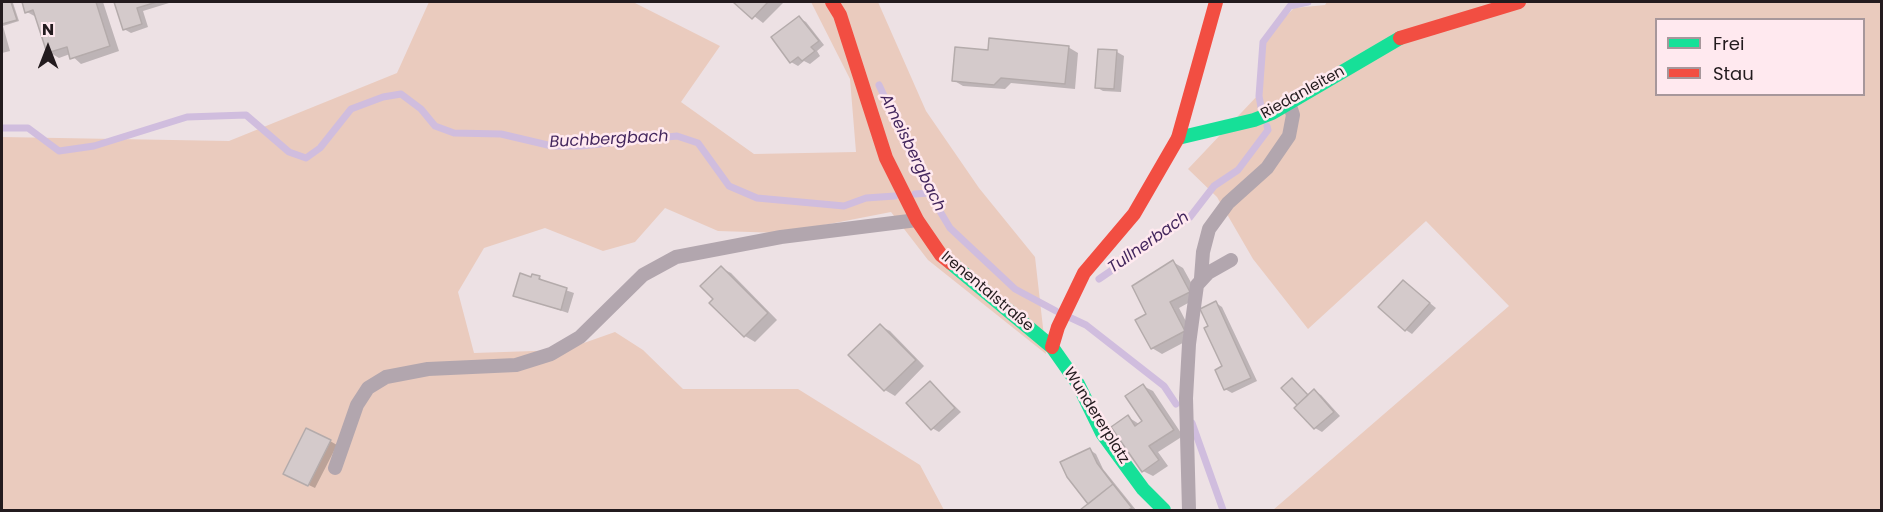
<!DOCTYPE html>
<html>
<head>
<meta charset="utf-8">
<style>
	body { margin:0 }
	#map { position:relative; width:1883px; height:512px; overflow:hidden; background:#ede1e4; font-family:Poppins,sans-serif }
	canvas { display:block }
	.frame { position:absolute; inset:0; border:3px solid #231b1e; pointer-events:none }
	.legend { position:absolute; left:1655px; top:18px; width:210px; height:78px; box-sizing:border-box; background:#ffe9ef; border:2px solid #a7979b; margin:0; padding:8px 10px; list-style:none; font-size:18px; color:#231b1e }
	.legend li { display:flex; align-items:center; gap:12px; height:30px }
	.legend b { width:30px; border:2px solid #a7979b }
	.north { position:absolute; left:18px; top:18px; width:60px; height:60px; -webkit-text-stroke:4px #ffe9ef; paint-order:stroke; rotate:0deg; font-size:16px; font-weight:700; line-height:24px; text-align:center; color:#231b1e }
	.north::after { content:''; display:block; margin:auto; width:21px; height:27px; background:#231b1e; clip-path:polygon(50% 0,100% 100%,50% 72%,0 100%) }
</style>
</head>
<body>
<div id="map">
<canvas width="1883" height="512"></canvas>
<div class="frame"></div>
<ul class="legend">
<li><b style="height:8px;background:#16e098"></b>Frei</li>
<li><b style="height:8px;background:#f24e42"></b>Stau</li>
</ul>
<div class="north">N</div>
</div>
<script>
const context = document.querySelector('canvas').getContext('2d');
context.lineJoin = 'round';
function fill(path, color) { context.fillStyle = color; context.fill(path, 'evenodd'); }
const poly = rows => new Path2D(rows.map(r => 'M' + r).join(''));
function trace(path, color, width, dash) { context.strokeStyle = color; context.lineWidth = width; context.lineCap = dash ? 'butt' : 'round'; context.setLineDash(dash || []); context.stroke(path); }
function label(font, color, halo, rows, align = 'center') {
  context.font = font + ' Poppins,sans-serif'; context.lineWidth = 5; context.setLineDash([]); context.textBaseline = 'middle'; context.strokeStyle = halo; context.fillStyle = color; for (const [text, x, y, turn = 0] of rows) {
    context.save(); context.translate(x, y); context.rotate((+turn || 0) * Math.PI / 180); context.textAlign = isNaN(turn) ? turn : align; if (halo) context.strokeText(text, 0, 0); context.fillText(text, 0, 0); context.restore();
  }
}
const green = poly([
	[429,2,633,2,720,46,681,102,754,154,856,152,850,79,811,2,878,2,926,111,979,188,1035,257,1046,354,928,260,891,212,783,233,718,231,665,208,635,242,603,251,545,228,484,248,458,292,474,353,564,350,615,332,643,350,683,389,798,389,920,465,944,510,2,510,2,137,229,141,397,73],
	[1327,2,1881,2,1881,510,1273,510,1509,306,1426,221,1308,329,1253,259,1217,197,1188,169,1259,94,1263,39,1294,8,1325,5],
	[1656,20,1864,20,1864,94,1656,94]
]);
const shadow = poly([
	[9,2,13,3,19,21,3,26,10,51,2,53,2,4],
	[23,2,103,2,119,51,81,64,70,54,59,58,49,52,38,18,27,12],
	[116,2,168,2,169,3,143,11,148,27,131,33,124,29],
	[736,2,784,2,763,23],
	[799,18,806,22,824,45,817,51,820,56,810,64,804,61,798,66,791,62],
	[1068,47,1078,53,1075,89,1011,83,1005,89,963,86,953,80,989,52],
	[1117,52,1124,56,1121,92,1103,91,1096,87],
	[1173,262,1183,268,1199,297,1179,308,1194,337,1162,354,1152,348,1148,315],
	[721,268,731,273,777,320,755,342,745,336,711,303,715,299],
	[539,277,545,283,574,293,568,313,515,295,532,279],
	[1404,282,1436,308,1412,334,1406,330],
	[1216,303,1222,307,1257,381,1232,393,1225,389,1224,367,1210,327],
	[880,326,890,331,924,366,895,396,885,390],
	[1292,379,1309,396,1315,391,1321,395,1340,416,1322,432,1315,428,1283,388],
	[930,382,961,412,939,432,932,428],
	[1143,386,1153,391,1183,436,1158,452,1168,466,1153,476,1143,471,1128,417,1139,424,1144,421],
	[330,441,337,445,315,488,292,477],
	[1090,450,1096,454,1103,469,1136,510,1082,510,1090,504]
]);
const stream = poly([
	[879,85,929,193,950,228,1015,289,1056,311],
	[1261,107,1259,96,1263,42,1290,6,1308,2],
	[2,128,28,128,59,151,94,146,187,117,246,115,289,152,306,158,320,148,351,109,383,97,401,94,421,109,435,126,454,133,501,134,552,146,581,146,677,136,698,143,729,186,757,198,844,206,866,198,895,196],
	[915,194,929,193],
	[1099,279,1190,217,1214,186,1238,170,1268,130,1267,126],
	[1071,318,1086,325,1164,386,1176,404],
	[1192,423,1223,510]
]);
const building = poly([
	[2,2,11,2,17,20,2,24,2,2],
	[22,2,96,2,110,46,70,59,67,47,47,53,33,10,25,13,22,2],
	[114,2,157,2,137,8,142,24,123,30,114,2],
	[733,2,768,2,752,19,733,2],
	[799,16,819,41,811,47,815,51,802,61,798,57,790,63,771,37,799,16],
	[989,38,1069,46,1065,84,1001,78,994,85,952,81,955,47,988,50,989,38],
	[1098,49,1117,50,1114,89,1095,88,1098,49],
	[1173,260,1190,292,1170,302,1185,331,1151,349,1135,320,1146,314,1132,286,1173,260],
	[721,266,768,313,744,337,709,303,713,299,700,286,721,266],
	[520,273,531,277,532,274,540,276,539,279,567,288,561,310,513,296,520,273],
	[1403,280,1430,303,1405,331,1378,307,1403,280],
	[1216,301,1251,378,1224,390,1215,370,1222,366,1204,328,1208,326,1200,309,1216,301],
	[880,324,916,360,884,391,848,355,880,324],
	[1292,378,1308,395,1297,405,1281,388,1292,378],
	[930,381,955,408,931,430,906,403,930,381],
	[1143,384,1174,430,1149,446,1159,460,1142,472,1111,427,1128,415,1135,426,1142,421,1125,396,1143,384],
	[1314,389,1334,412,1314,429,1294,408,1314,389],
	[306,428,331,440,308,486,283,474,306,428],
	[1090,448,1097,463,1113,484,1088,504,1067,477,1060,462,1090,448],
	[1113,484,1132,508,1128,510,1080,510,1113,484]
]);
const lane = poly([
	[1201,278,1203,252,1209,229,1228,203,1267,168,1289,136,1293,115,1289,103],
	[335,468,357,405,368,388,386,377,428,369,516,365,551,354,580,337,643,275,676,257,781,237,917,220],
	[1189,510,1186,398,1189,344,1197,285,1208,273,1231,260]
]);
const fast = poly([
	[1178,138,1254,120,1272,113,1400,38],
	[951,263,1052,347,1078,384,1102,433,1143,489,1164,510]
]);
const jam = poly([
	[832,2,840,15,886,158,917,220,941,255,951,263],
	[1400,38,1519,2],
	[1052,347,1058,327,1084,273,1134,214,1178,138,1216,2]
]);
const streetNames = [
	["Riedanleiten",1303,93,-29],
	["Irenentalstraße",987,292,40],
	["Wundererplatz",1096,416,58]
];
const waterNames = [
	["Buchbergbach",609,140,-3],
	["Ameisbergbach",912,153,64],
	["Tullnerbach",1149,243,-35]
];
fill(green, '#eacbbe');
fill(shadow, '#0003');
trace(stream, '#d0bdde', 7);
fill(building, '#d4cacb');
trace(building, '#b4abab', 1.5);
trace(lane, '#b2a6ae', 14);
trace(fast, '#16e098', 14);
trace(jam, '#f24e42', 14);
label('15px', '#231b1e', '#ffe9ef', streetNames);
label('italic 16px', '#43265d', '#ffe9ef', waterNames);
</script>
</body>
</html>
